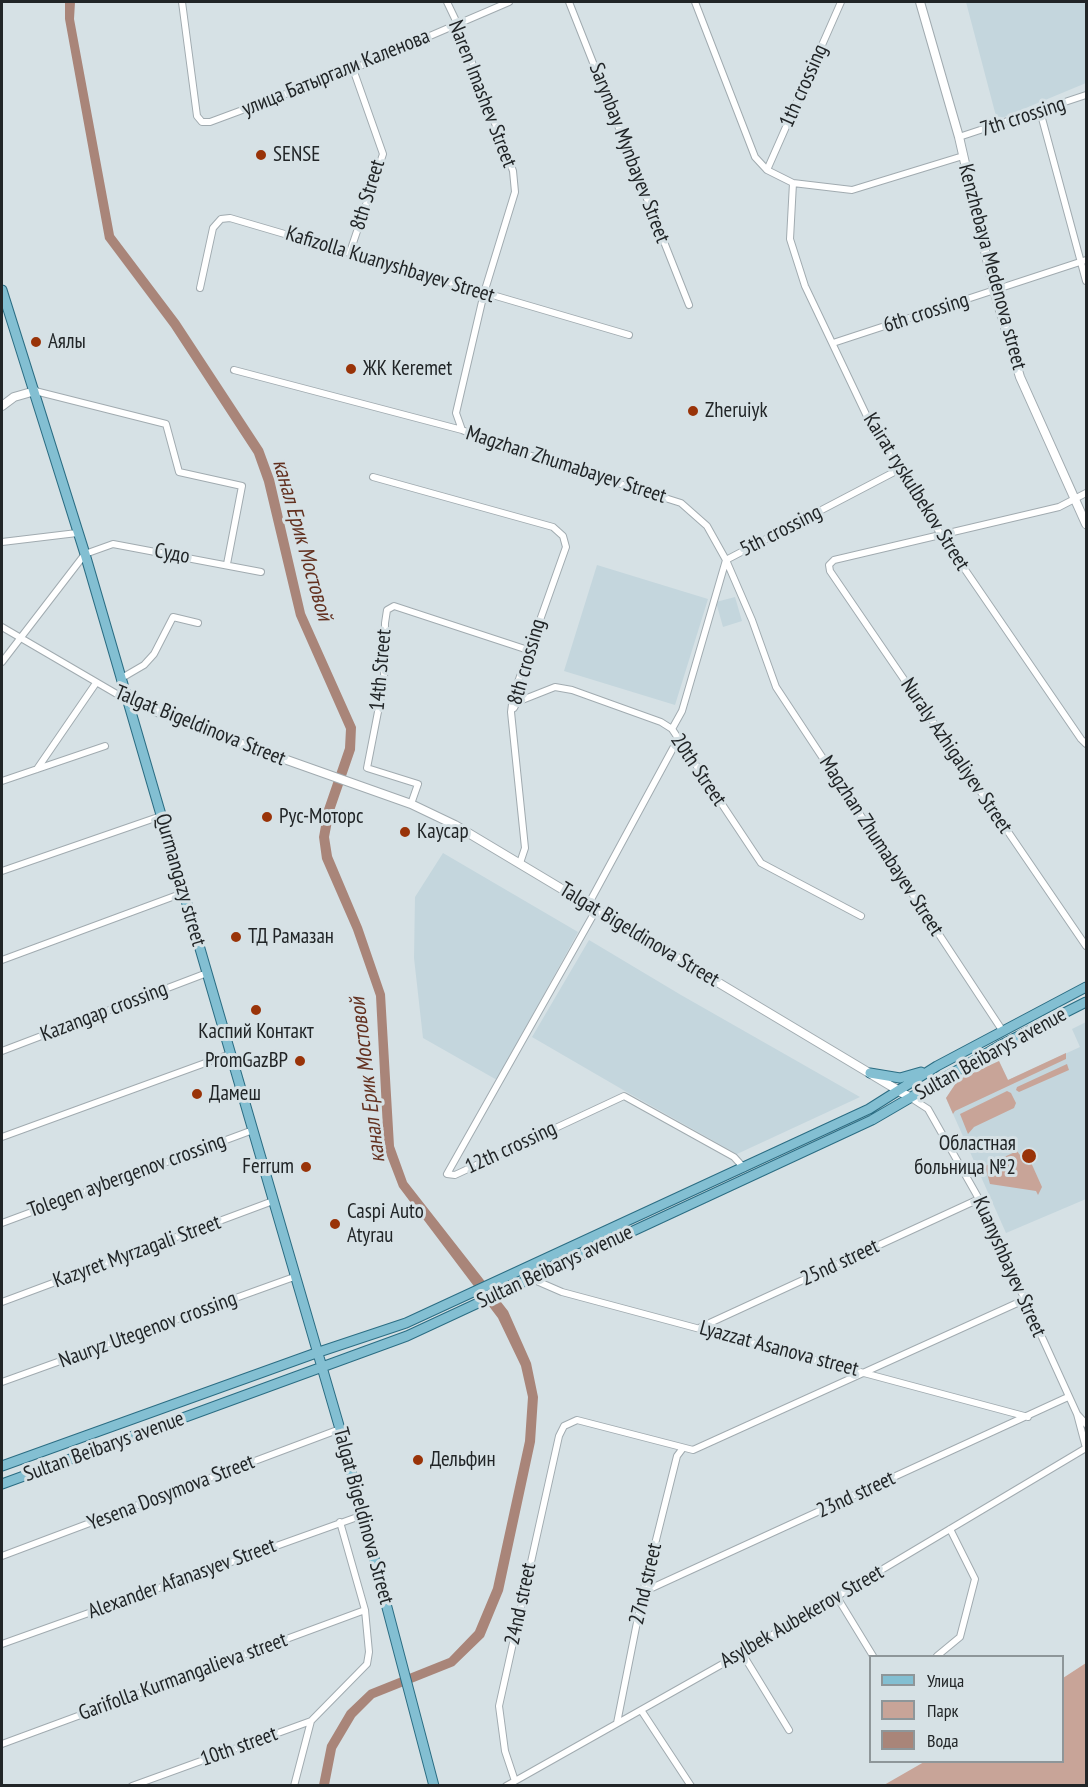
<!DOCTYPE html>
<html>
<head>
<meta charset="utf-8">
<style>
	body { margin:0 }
	#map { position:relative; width:1088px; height:1787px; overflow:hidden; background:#d6e1e5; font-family:"PT Sans Narrow",sans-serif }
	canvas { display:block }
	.frame { position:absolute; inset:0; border:3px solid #212527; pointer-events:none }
	.legend { position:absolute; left:869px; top:1655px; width:195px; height:108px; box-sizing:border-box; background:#d6e1e5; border:2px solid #8e9699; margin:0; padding:8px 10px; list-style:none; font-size:18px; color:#212527 }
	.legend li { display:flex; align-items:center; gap:12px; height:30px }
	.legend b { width:30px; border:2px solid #8e9699 }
</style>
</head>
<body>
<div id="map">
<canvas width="1088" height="1787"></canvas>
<div class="frame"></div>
<ul class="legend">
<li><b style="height:8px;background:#83bfd2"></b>Улица</li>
<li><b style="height:16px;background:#c8a498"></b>Парк</li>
<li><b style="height:16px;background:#a98579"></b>Вода</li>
</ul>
</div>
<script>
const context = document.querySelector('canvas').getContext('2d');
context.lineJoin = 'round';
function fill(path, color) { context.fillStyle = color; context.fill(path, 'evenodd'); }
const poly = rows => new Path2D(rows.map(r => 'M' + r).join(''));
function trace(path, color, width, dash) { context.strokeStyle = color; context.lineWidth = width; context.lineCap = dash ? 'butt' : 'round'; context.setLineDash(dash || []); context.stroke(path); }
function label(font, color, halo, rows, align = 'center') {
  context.font = font + ' "PT Sans Narrow",sans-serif'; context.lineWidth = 6; context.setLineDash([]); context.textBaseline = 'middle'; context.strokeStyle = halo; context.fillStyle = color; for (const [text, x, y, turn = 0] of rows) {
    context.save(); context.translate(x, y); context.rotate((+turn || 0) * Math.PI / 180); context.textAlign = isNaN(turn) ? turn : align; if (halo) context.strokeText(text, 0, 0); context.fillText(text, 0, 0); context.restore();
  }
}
const built = poly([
	[966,2,1086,2,1086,83,997,120],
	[597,565,708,599,675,705,564,671],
	[735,597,742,621,723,627,716,602],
	[443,853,578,932,497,1080,423,1038,414,958,415,897],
	[589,940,681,995,860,1097,737,1154,625,1091,532,1037],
	[1086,1022,1086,1199,1006,1233,946,1098,958,1080,999,1061,1008,1080,1080,1047,1072,1029]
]);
const green = poly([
	[1066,1053,1066,1059,955,1111,953,1114,946,1098,958,1080,999,1061,1008,1080],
	[1067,1064,1069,1070,1019,1092,1016,1090,1017,1087],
	[1007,1091,1011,1093,1016,1103,1014,1108,974,1127,968,1134,960,1114],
	[1017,1151,1020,1155,1029,1158,1042,1187,1038,1195,1036,1191,990,1184,985,1166],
	[1086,1663,1086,1785,884,1785,924,1762,1062,1762,1063,1678]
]);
const water = poly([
	[65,2,75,2,74,19,114,235,179,321,263,449,274,479,305,613,356,727,355,750,334,811,329,837,332,856,362,927,385,994,394,1146,407,1182,508,1311,531,1363,538,1397,535,1442,503,1591,484,1637,454,1666,374,1698,355,1717,336,1749,329,1785,319,1785,327,1745,347,1711,369,1690,449,1658,475,1631,493,1588,525,1441,528,1397,521,1366,498,1318,399,1187,384,1148,376,996,353,930,322,859,319,837,324,809,345,748,346,729,296,616,264,482,254,454,171,327,105,239,65,19]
]);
const minor = poly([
	[182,2,197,116,202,122,210,122,353,69,509,2],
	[447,2,457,23,513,171,515,192,484,293,456,413,462,430],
	[569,2,689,305],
	[695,2,755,157,767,170,793,183,852,190,963,156],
	[1040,111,1086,281],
	[959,137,1086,95],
	[767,170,841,2],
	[793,183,790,239,805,286,873,429,942,536,1081,739,1086,744],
	[350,252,383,154,353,69],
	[200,288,213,228,221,219,230,218,629,335],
	[833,343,1086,260],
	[234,370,462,430,500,446,681,503,707,526,726,560,752,620,776,687,1002,1030],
	[35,391,166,424,179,472,242,486,227,564],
	[373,477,553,527,563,536,566,547,513,696,511,712,525,848,520,863],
	[1086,493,1059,507,834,560,829,565,830,571,1086,946],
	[2,542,77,533],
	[2,627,127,700],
	[2,662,85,554,113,544,261,572],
	[120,679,144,665,154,654,173,617,198,623],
	[514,708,517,702,555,687,572,690,661,722,672,729,761,863,861,916],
	[672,729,682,711,726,560,898,470],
	[37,769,96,683],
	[2,781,105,746],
	[411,804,418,784,367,768,384,681,385,623,387,610,394,606,528,650],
	[2,871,161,816],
	[588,905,678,739],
	[596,910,447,1174,455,1175,624,1096,734,1157,744,1168],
	[2,960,183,893],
	[2,1051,207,973],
	[911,1098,928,1109,979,1199,1077,1414,1086,1448],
	[2,1137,230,1054],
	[2,1223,253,1130],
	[532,1279,562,1292,1028,1417],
	[2,1302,273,1201],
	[701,1327,979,1199],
	[2,1382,294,1277],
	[1077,1414,1086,1424],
	[2,1556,340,1429],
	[643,1592,1068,1397],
	[837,1597,873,1656],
	[2,1644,363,1515],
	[742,1653,789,1730],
	[937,1656,960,1637,975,1579,950,1529],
	[641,1710,691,1786],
	[617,1723,643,1592,677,1456,683,1448],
	[2,1744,365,1610],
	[515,1781,742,1653,1086,1448],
	[132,1786,311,1721],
	[294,1786,311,1721,367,1664,369,1652,365,1610,340,1522],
	[506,1786,515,1781,505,1751,499,1706,559,1436,564,1426,577,1420,693,1450,1024,1300]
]);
const tertiary = poly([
	[920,2,959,137,994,290,1020,377,1086,524],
	[2,406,14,397,35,391],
	[127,700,208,732,411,804,455,825,911,1098]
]);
const primary = poly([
	[2,290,85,554,340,1429,434,1786],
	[870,1073,900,1078,921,1072],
	[2,1466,316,1353,406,1323,869,1109,937,1066,1086,987],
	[2,1484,407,1336,872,1120,999,1046,1086,1002]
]);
const markers = [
	[261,155,6,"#993308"],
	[36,342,6,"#993308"],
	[351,369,6,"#993308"],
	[693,411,6,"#993308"],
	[267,817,6,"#993308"],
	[405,832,6,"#993308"],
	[236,937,6,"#993308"],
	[256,1010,6,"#993308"],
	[300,1061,6,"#993308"],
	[197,1094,6,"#993308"],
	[1029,1156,8,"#993308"],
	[306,1167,6,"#993308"],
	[335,1224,6,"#993308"],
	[418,1460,6,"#993308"]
];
const streetNames = [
	["улица Батыргали Каленова",336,73,-22],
	["1th crossing",804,86,-66],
	["Naren Imashev Street",482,94,69],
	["7th crossing",1023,117,-18],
	["Sarynbay Mynbayev Street",629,153,69],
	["8th Street",368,195,-73],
	["Kafizolla Kuanyshbayev Street",390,265,17],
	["Kenzhebaya Medenova street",992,267,75],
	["6th crossing",926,313,-18],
	["Magzhan Zhumabayev Street",566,465,18],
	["Kairat ryskulbekov Street",916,492,58],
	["5th crossing",781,531,-27],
	["Судо",172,554,10],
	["8th crossing",527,662,-74],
	["14th Street",381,670,-85],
	["Talgat Bigeldinova Street",200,726,22],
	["Nuraly Azhigaliyev Street",956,756,56],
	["20th Street",698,770,56],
	["Magzhan Zhumabayev Street",881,846,57],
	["Qurmangazy street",180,880,74],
	["Talgat Bigeldinova Street",639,935,31],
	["Kazangap crossing",104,1012,-21],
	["Sultan Beibarys avenue",991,1054,-29],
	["12th crossing",511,1148,-25],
	["Tolegen aybergenov crossing",127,1176,-20],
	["Kazyret Myrzagali Street",137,1252,-20],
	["25nd street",840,1263,-25],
	["Sultan Beibarys avenue",555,1267,-25],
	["Kuanyshbayev Street",1009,1267,66],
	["Nauryz Utegenov crossing",148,1330,-20],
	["Lyazzat Asanova street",779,1349,15],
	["Sultan Beibarys avenue",104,1447,-20],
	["Yesena Dosymova Street",171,1493,-21],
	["23nd street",856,1495,-25],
	["Talgat Bigeldinova Street",363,1516,75],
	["Alexander Afanasyev Street",182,1579,-20],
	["27nd street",646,1584,-77],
	["24nd street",521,1604,-78],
	["Asylbek Aubekerov Street",802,1617,-30],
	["Garifolla Kurmangalieva street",183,1677,-20],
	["10th street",239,1747,-20]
];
const poiNames = [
	["SENSE",273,155],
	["Аялы",48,342],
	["ЖК Keremet",363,369],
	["Zheruiyk",705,411],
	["Рус-Моторс",279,817],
	["Каусар",417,832],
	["ТД Рамазан",248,937],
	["Каспий Контакт",256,1032,"center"],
	["PromGazBP",288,1061,"right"],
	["Дамеш",209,1094],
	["Областная",1016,1144,"right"],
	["больница №2",1016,1168,"right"],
	["Ferrum",294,1167,"right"],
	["Caspi Auto",347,1212],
	["Atyrau",347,1236],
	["Дельфин",430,1460]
];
const waterNames = [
	["канал Ерик Мостовой",302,540,74],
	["канал Ерик Мостовой",368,1080,-97]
];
fill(built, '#c4d6dd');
fill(green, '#c8a498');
fill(water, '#a98579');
trace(minor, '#a1abb0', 8);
trace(tertiary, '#a1abb0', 10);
trace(primary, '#2b6d83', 11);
trace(minor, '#fff', 6);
trace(tertiary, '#fff', 8);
trace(primary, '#83bfd2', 9);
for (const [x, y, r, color] of markers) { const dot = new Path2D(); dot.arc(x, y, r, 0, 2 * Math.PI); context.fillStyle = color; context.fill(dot); trace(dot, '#d6e1e5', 2); }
label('21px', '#212527', '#d6e1e5', streetNames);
label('21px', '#212527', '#d6e1e5', poiNames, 'left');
label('italic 22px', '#633120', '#d6e1e5', waterNames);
</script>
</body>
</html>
